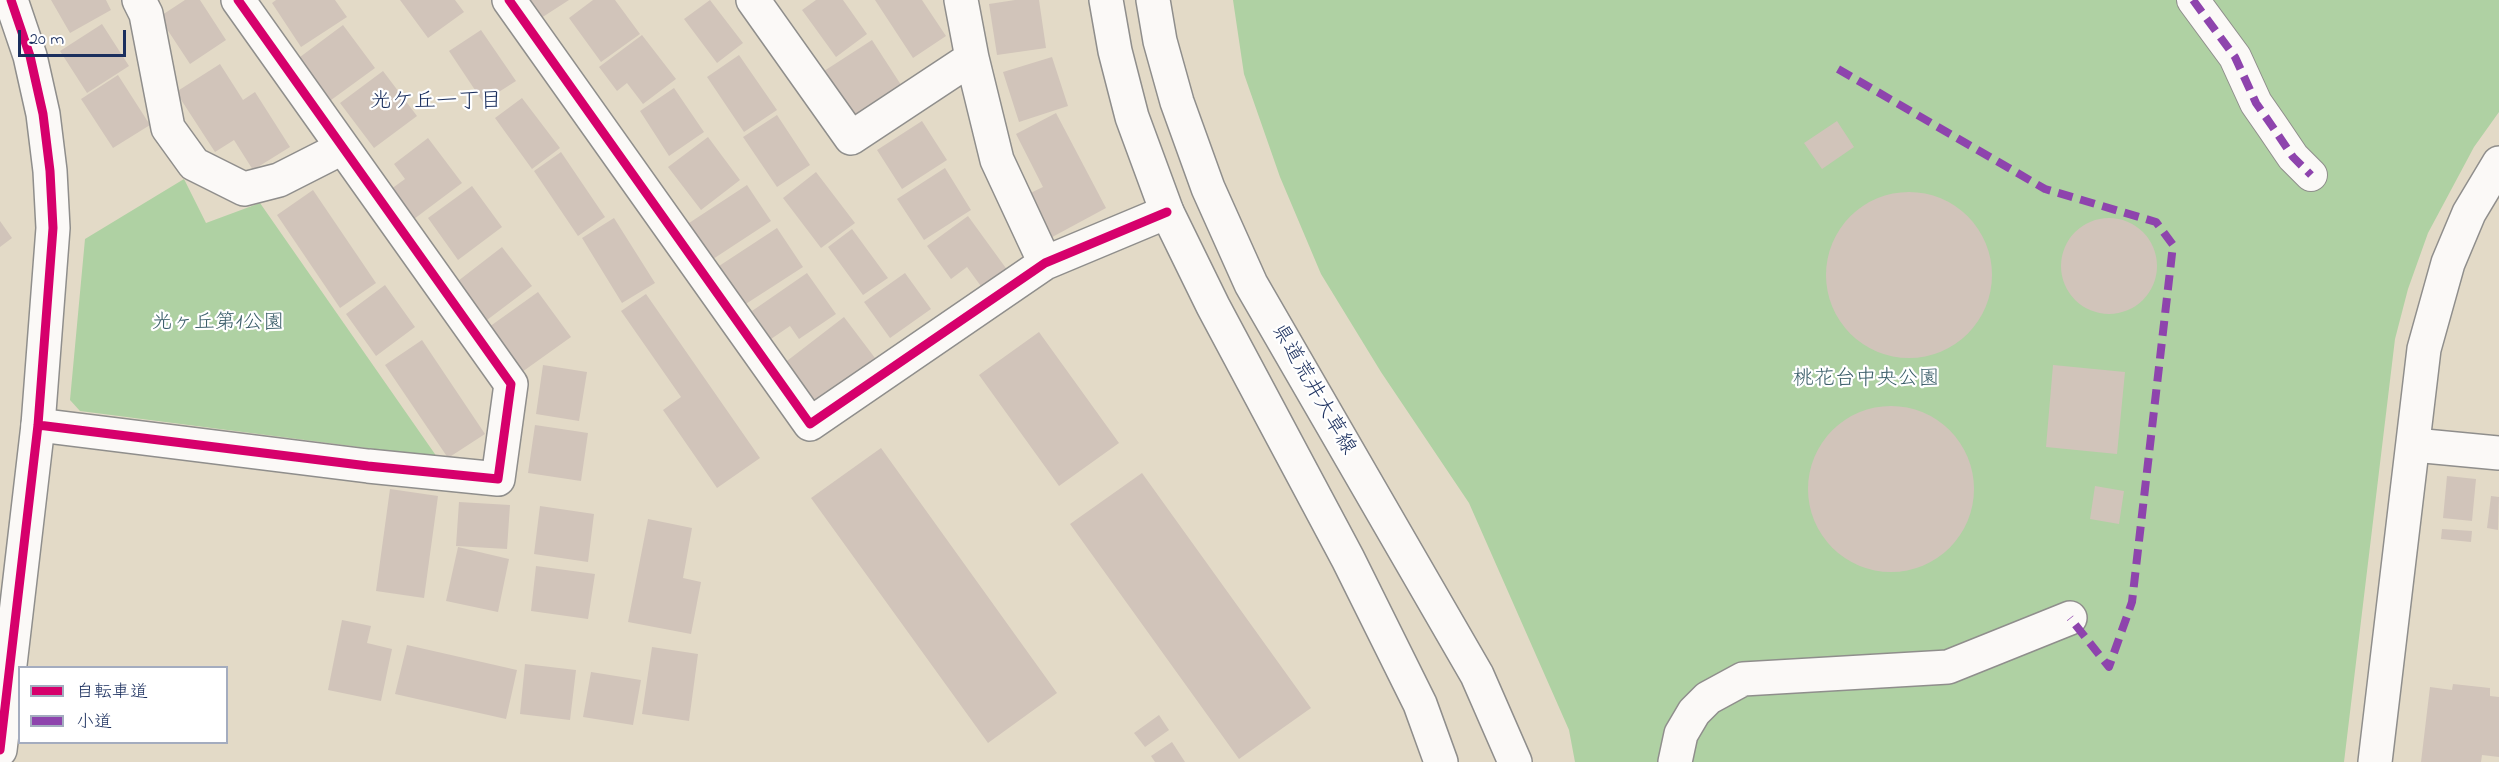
<!DOCTYPE html>
<html>
<head>
<meta charset="utf-8">
<style>
	body { margin:0 }
	#map { position:relative; width:2499px; height:762px; overflow:hidden; background:#e3dac7; font-family:"Indie Flower","Klee One",sans-serif }
	canvas { display:block }
	.legend { position:absolute; left:18px; top:666px; width:210px; height:78px; box-sizing:border-box; background:#fff; border:2px solid #a4acbf; margin:0; padding:8px 10px; list-style:none; font-size:18px; color:#1b2f5e }
	.legend li { display:flex; align-items:center; gap:12px; height:30px }
	.legend b { width:30px; border:2px solid #a4acbf }
	.scale { position:absolute; left:18px; top:30px; width:108px; height:27px; box-sizing:border-box; border:3px solid #1b2f5e; border-top:0; padding-left:8px; font-size:18px; line-height:21px; white-space:nowrap; color:#1b2f5e; -webkit-text-stroke:4px #fff; paint-order:stroke }
</style>
</head>
<body>
<div id="map">
<canvas width="2499" height="762"></canvas>
<ul class="legend">
<li><b style="height:8px;background:#d6006c"></b>自転車道</li>
<li><b style="height:8px;background:#8e44ad"></b>小道</li>
</ul>
<div class="scale">20 m</div>
</div>
<script>
const context = document.querySelector('canvas').getContext('2d');
context.lineJoin = 'round';
function fill(path, color) { context.fillStyle = color; context.fill(path, 'evenodd'); }
const poly = rows => new Path2D(rows.map(r => 'M' + r).join(''));
function trace(path, color, width, dash) { context.strokeStyle = color; context.lineWidth = width; context.lineCap = dash ? 'butt' : 'round'; context.setLineDash(dash || []); context.stroke(path); }
function label(font, color, halo, rows, align = 'center') {
  context.font = font + ' "Indie Flower","Klee One",sans-serif'; context.lineWidth = 4.5; context.setLineDash([]); context.textBaseline = 'middle'; context.strokeStyle = halo; context.fillStyle = color; for (const [text, x, y, turn = 0] of rows) {
    context.save(); context.translate(x, y); context.rotate((+turn || 0) * Math.PI / 180); context.textAlign = isNaN(turn) ? turn : align; if (halo) context.strokeText(text, 0, 0); context.fillText(text, 0, 0); context.restore();
  }
}
const green = poly([
	[1233,0,2499,0,2499,112,2474,147,2428,233,2408,289,2395,339,2344,762,1575,762,1569,730,1469,503,1381,372,1321,274,1280,177,1244,74],
	[184,179,206,223,260,203,437,457,80,411,70,400,85,239]
]);
const building = poly([
	[51,0,106,0,111,10,70,33],
	[185,0,200,0,226,40,190,64,159,17],
	[276,0,335,0,347,17,301,47,272,3],
	[400,0,455,0,464,12,428,38],
	[525,0,569,0,538,20],
	[593,0,615,0,640,34,601,62,569,18],
	[710,0,743,43,717,63,684,19],
	[816,0,843,0,867,34,836,57,802,10],
	[875,0,922,0,946,36,913,58],
	[1015,0,1039,0,1046,48,997,55,989,4],
	[102,24,129,66,87,93,60,51],
	[343,25,375,68,327,103,296,60],
	[481,30,516,81,483,102,449,51],
	[642,35,676,79,643,104,627,83,617,91,599,67],
	[872,40,905,91,856,124,821,73],
	[739,55,777,110,744,132,707,77],
	[1052,57,1068,106,1019,122,1003,72],
	[220,64,243,100,255,92,290,147,253,170,234,140,215,152,176,92],
	[383,71,417,116,374,148,340,103],
	[118,75,150,125,113,148,81,99],
	[674,88,704,132,669,156,640,111],
	[522,98,560,148,532,169,495,118],
	[1056,113,1106,208,1043,242,1020,198,1043,187,1016,134],
	[777,115,810,165,777,187,743,137],
	[922,121,947,160,902,189,877,150],
	[1837,121,1854,147,1822,169,1804,143],
	[708,137,740,180,701,210,668,167],
	[428,138,462,183,410,222,387,192,405,179,394,164],
	[561,152,605,217,578,236,534,171],
	[945,168,971,210,924,240,897,199],
	[816,172,855,223,821,248,783,198],
	[747,185,771,221,710,261,686,225],
	[472,186,502,227,458,260,428,218],
	[313,190,376,283,340,308,277,215],
	'1826 275a83 83 0 1 1 166 0a83 83 0 1 1-166 0Z',
	[968,216,1008,271,983,289,967,267,951,279,927,246],
	[614,218,655,283,622,303,582,238],
	'2061 266a48 48 0 1 1 96 0a48 48 0 1 1-96 0Z',
	[0,221,12,238,0,247],
	[777,228,803,267,741,307,716,268],
	[852,229,888,278,863,295,828,247],
	[502,247,532,286,487,320,458,281],
	[807,273,836,314,799,339,790,326,771,339,752,311],
	[905,273,931,309,890,338,864,302],
	[385,285,415,327,376,356,346,314],
	[538,292,571,337,522,372,489,327],
	[646,294,760,458,717,488,663,410,681,397,621,311],
	[844,317,875,358,814,405,783,364],
	[1039,332,1119,443,1059,486,979,375],
	[422,340,485,434,448,458,385,365],
	[543,365,587,372,579,421,536,414],
	[2053,365,2125,372,2117,454,2046,447],
	'1808 489a83 83 0 1 1 166 0a83 83 0 1 1-166 0Z',
	[535,425,588,433,581,481,528,473],
	[881,448,1057,693,988,743,811,498],
	[1142,473,1311,708,1239,759,1070,524],
	[2447,476,2476,479,2472,521,2443,518],
	[2095,486,2124,491,2119,524,2090,519],
	[390,489,438,496,424,598,376,591],
	[2491,496,2499,497,2498,530,2487,528],
	[459,502,510,505,507,549,456,546],
	[540,506,594,514,588,562,534,554],
	[648,519,692,528,683,578,701,582,691,634,628,622],
	[2442,529,2472,531,2471,542,2441,539],
	[458,547,509,559,498,612,446,601],
	[536,566,595,574,588,619,531,611],
	[342,620,371,626,367,643,392,649,381,701,328,690],
	[407,645,517,670,506,719,395,694],
	[652,647,698,654,689,721,642,714],
	[525,664,576,670,570,720,520,714],
	[591,672,641,680,633,725,583,717],
	[2453,684,2490,688,2490,696,2499,697,2499,757,2482,755,2481,762,2421,762,2430,687,2452,690],
	[1159,715,1169,730,1145,747,1134,733],
	[1172,742,1185,762,1155,762,1151,756]
]);
const pedestrian = poly([
	[2193,0,2235,57,2256,103,2272,126,2293,157,2311,175]
]);
const minor = poly([
	[139,0,146,14,168,128,194,164,244,189,279,180,342,148],
	[509,0,810,424,1045,263,1167,212],
	[753,0,851,138,972,58],
	[961,0,972,58,997,160,1045,263],
	[38,425,368,466,498,479,511,384,238,0],
	[2414,445,2499,453],
	[1675,762,1681,734,1694,712,1708,698,1743,679,1948,667,2070,618]
]);
const tertiary = poly([
	[0,750,38,425,53,228,50,171,43,114,30,56,11,0],
	[2375,762,2424,349,2448,263,2469,213,2499,163]
]);
const secondary = poly([
	[1106,0,1115,51,1132,117,1167,212,1213,306,1348,559,1420,704,1441,762],
	[1153,0,1160,41,1177,102,1208,188,1251,284,1477,675,1515,762]
]);
const quiet = poly([
	[2193,0,2235,57,2256,103,2272,126,2293,157,2311,175],
	[1838,69,2045,189,2156,222,2173,245,2132,602,2109,667,2070,618]
]);
const cycleway = poly([
	[509,0,810,424,1045,263,1167,212],
	[38,425,368,466,498,479,511,384,238,0],
	[0,750,38,425,53,228,50,171,43,114,30,56,11,0]
]);
const parkNames = [
	["光ヶ丘第1公園",218,325],
	["桃花台中央公園",1866,381]
];
const streetNames = [
	["県道荒井大草線",1312,390,60]
];
const neighbourhoodNames = [
	["光ケ丘一丁目",436,103]
];
fill(green, '#afd1a3');
fill(building, '#d1c4ba');
trace(pedestrian, '#8f8e8c', 34);
trace(minor, '#8f8e8c', 36);
trace(tertiary, '#8f8e8c', 36);
trace(secondary, '#8f8e8c', 36);
trace(pedestrian, '#fbf9f7', 32);
trace(minor, '#fbf9f7', 33);
trace(tertiary, '#fbf9f7', 33);
trace(secondary, '#fbf9f7', 33);
trace(quiet, '#8e44ad', 8, [15, 8]);
trace(cycleway, '#d6006c', 9);
label('21px', '#3b5e6a', '#fff', parkNames);
label('21px', '#1b2f5e', '#fff', streetNames);
label('22px', '#1b2f5e', '#fff', neighbourhoodNames);
</script>
</body>
</html>
